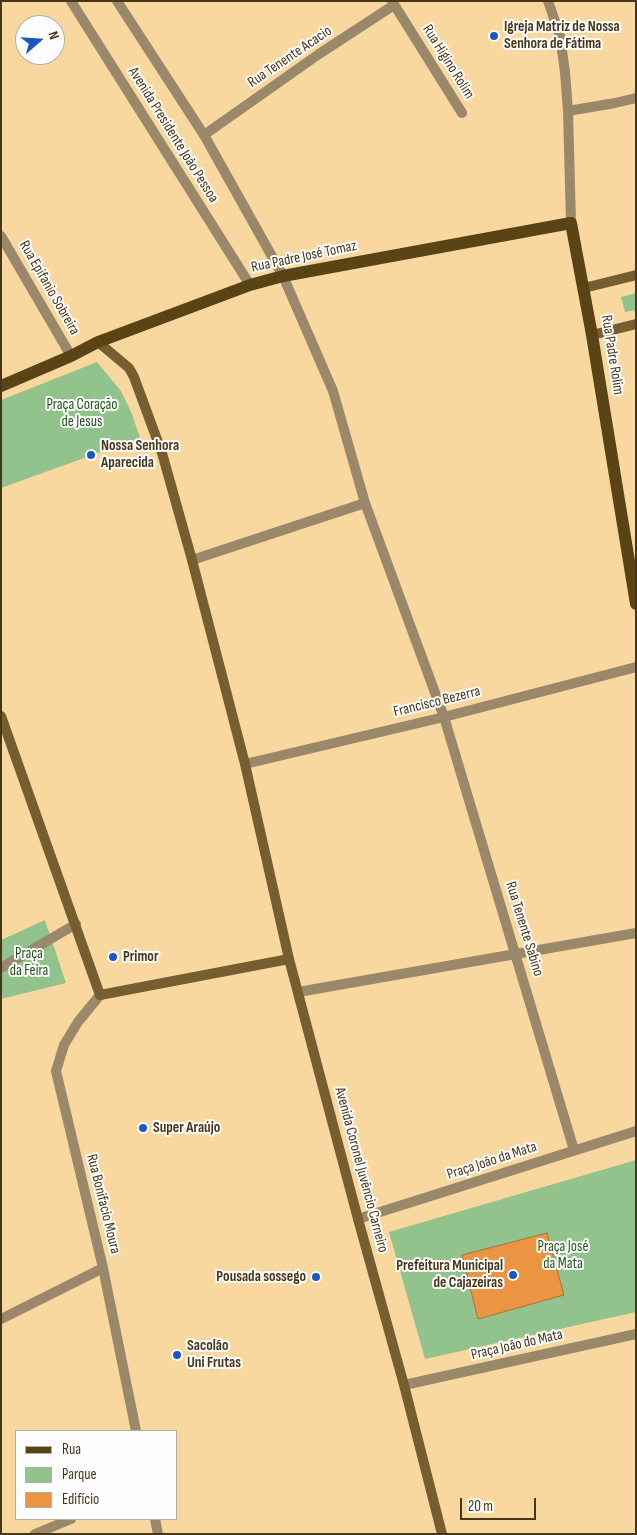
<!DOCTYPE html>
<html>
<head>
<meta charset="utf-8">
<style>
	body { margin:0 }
	#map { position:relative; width:637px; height:1535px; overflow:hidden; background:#f9d89f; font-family:"Sofia Sans Condensed",sans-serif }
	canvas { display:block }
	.frame { position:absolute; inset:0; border:2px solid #473618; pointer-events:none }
	.legend { position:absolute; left:15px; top:1430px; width:162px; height:90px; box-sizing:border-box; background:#fefefe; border:1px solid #b5aea2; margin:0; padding:6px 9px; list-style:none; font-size:15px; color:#473618 }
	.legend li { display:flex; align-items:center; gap:10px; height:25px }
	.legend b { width:25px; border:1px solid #b5aea2 }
	.north { position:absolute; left:15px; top:15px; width:50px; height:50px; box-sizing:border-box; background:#fefefe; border:1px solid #b5aea2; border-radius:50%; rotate:71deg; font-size:14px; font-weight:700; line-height:20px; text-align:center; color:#473618 }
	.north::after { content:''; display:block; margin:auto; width:18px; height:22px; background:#1b56c3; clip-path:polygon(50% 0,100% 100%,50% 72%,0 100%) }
	.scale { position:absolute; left:460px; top:1498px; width:76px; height:22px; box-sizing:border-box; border:2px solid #473618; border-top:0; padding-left:6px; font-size:15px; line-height:18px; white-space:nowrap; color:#473618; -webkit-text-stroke:4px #fefefe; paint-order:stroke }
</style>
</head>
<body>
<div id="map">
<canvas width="637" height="1535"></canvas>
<div class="frame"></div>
<ul class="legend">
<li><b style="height:6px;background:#5a4314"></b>Rua</li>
<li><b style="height:14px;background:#93c38c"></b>Parque</li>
<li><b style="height:14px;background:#eb9441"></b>Edifício</li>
</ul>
<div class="north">N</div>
<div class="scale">20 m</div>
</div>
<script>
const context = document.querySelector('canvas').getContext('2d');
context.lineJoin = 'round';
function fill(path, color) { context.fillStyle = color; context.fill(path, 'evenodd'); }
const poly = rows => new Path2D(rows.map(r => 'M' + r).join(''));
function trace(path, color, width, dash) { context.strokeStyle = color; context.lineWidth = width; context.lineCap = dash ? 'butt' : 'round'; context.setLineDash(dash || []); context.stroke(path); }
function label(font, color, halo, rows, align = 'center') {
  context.font = font + ' "Sofia Sans Condensed",sans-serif'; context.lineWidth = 4; context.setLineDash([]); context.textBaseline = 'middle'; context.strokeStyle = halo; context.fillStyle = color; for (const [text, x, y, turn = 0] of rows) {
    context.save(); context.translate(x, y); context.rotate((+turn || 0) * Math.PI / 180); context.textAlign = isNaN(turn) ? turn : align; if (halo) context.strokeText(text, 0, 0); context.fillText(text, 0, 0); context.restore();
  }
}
const green = poly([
	[636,293,636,310,625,312,621,297],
	[97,362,121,391,132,414,140,438,1,488,1,400],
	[45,920,66,983,1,999,1,940],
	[636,1160,636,1312,425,1359,389,1232]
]);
const building = poly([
	[547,1233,564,1295,478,1319,462,1255,547,1233]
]);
const pedestrian = poly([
	[204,135,319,54,394,5],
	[283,276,333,391,365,503,444,717],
	[192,560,365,503],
	[298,992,636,933]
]);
const minor = poly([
	[71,1,250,285],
	[117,1,204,135,283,276],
	[392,1,462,113],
	[548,1,560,36,565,72,568,111,571,223],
	[568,111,615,103,636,98],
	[1,236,71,356],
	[444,717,574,1150],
	[245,764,444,717,636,667],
	[1,968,76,924],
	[100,995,78,1022,64,1045,56,1071,103,1268,136,1431],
	[358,1219,636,1131],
	[1,1319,103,1268],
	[404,1385,636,1334],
	[155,1519,158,1534],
	[35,1534,71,1519]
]);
const secondary = poly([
	[584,288,636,275],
	[592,335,636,324],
	[98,342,129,368,134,377,162,453,192,560,245,764,289,959,358,1219,404,1385,442,1534],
	[1,716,100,995,289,959]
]);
const primary = poly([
	[1,386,71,356,98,342,250,285,283,276,571,223,592,335,636,604]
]);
const markers = [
	[494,36,5,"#1b56c3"],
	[91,455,5,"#1b56c3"],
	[113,957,5,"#1b56c3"],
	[143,1128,5,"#1b56c3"],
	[513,1275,5,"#1b56c3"],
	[316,1277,5,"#1b56c3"],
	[177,1355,5,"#1b56c3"]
];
const poiNames = [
	["Igreja Matriz de Nossa",504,27],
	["Senhora de Fátima",504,44],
	["Nossa Senhora",101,446],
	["Aparecida",101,463],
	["Primor",123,957],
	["Super Araújo",153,1128],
	["Prefeitura Municipal",503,1266,"right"],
	["de Cajazeiras",503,1283,"right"],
	["Pousada sossego",306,1277,"right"],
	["Sacolão",187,1346],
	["Uni Frutas",187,1363]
];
const streetNames = [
	["Rua Tenente Acacio",290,57,-34],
	["Rua Higino Rolim",448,62,58],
	["Avenida Presidente Joāo Pessoa",173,135,58],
	["Rua Padre José Tomaz",304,257,-12],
	["Rua Epifanio Sobreira",49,288,60],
	["Rua Padre Rolim",612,355,81],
	["Francisco Bezerra",437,702,-14],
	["Rua Tenente Sabino",524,929,73],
	["Praça João da Mata",492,1161,-18],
	["Avenida Coronel Juvêncio Carneiro",361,1170,75],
	["Rua Bonifacio Moura",103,1204,76],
	["Praça João do Mata",517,1345,-13]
];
const parkNames = [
	["Praça Coração",82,405],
	["de Jesus",82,422],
	["Praça",29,954],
	["da Feira",29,971],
	["Praça José",563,1247],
	["da Mata",563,1264]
];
fill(green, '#93c38c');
fill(building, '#eb9441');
trace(building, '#ab6f39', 1);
trace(pedestrian, '#99886a', 10);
trace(minor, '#99886a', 10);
trace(secondary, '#775e31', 10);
trace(primary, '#5a4314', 12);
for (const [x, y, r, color] of markers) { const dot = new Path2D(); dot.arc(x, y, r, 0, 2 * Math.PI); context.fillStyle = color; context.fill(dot); trace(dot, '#fefefe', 2); }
label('bold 15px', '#473618', '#fefefe', poiNames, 'left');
label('15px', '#473618', '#fefefe', streetNames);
label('15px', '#205319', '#fefefe', parkNames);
</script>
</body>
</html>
